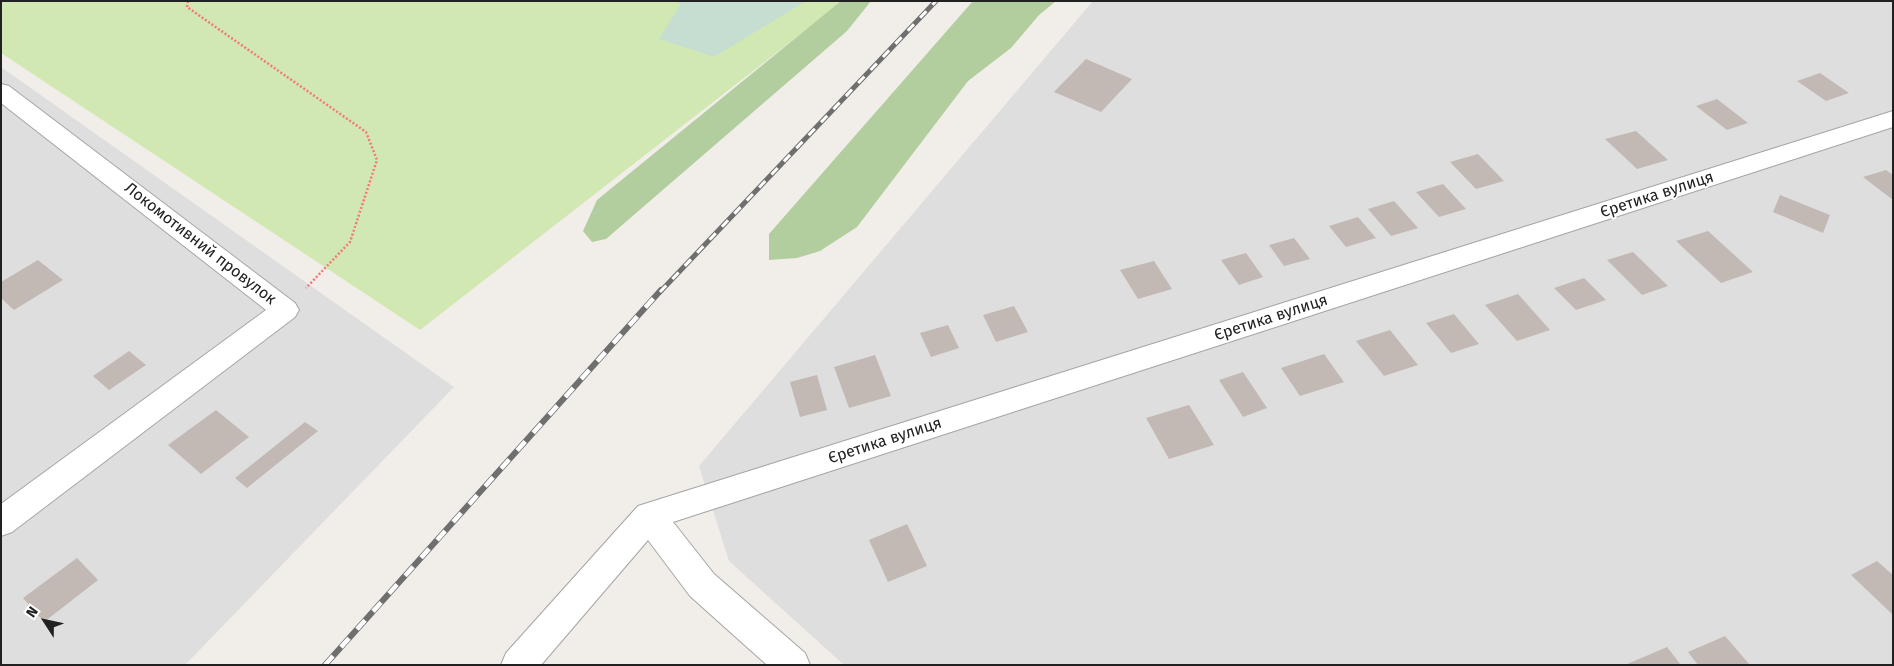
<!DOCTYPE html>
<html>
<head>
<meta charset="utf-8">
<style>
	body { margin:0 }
	#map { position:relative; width:1894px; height:666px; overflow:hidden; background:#f1ede9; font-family:"Fira Sans",sans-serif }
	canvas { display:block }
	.frame { position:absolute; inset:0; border:2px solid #212121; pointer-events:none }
	.north { position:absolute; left:20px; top:596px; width:50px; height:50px; -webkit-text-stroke:4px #fff; paint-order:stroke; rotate:305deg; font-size:14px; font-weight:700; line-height:20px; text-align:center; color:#212121 }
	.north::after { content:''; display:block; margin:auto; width:18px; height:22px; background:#212121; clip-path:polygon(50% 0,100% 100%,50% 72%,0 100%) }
</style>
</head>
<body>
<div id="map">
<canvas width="1894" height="666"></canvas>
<div class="frame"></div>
<div class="north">N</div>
</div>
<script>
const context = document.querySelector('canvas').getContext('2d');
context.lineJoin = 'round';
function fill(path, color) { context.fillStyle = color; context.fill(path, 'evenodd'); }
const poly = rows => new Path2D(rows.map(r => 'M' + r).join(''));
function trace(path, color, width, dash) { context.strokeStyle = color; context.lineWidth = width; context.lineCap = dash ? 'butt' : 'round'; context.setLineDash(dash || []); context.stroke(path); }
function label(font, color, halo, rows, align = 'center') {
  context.font = font + ' "Fira Sans",sans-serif'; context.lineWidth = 4; context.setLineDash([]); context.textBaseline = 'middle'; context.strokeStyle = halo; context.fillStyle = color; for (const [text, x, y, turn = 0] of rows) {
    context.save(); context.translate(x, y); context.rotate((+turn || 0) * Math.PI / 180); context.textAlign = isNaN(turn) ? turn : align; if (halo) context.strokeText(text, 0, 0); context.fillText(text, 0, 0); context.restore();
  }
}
const residential = poly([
	[1093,1,1893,1,1893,665,844,665,729,561,699,466],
	[1,67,454,387,185,665,1,665]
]);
const grass = poly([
	[1,1,843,1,420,330,1,53]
]);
const forest = poly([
	[841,1,871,1,847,31,606,239,592,242,583,231,597,200],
	[973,1,1056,1,1039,15,1011,48,968,81,857,227,820,251,797,258,769,260,769,234]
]);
const wetland = poly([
	[675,1,806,1,714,57,659,39,680,5]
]);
const building = poly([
	[1086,59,1132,79,1101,112,1054,92],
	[1820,73,1849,93,1826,101,1797,81],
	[1717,99,1748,123,1727,130,1696,106],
	[1636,131,1668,160,1637,169,1605,139],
	[1478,154,1504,181,1476,189,1450,162],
	[1886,170,1893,175,1893,200,1863,177],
	[1443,184,1466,209,1439,217,1416,192],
	[1780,195,1830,215,1823,233,1773,212],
	[1394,201,1418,228,1391,236,1368,209],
	[1358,217,1376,238,1346,247,1329,226],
	[1708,231,1753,272,1721,283,1676,241],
	[1294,238,1310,259,1284,266,1269,245],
	[1633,252,1668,286,1642,295,1607,260],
	[1246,253,1263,277,1239,285,1221,260],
	[38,260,63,280,14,310,1,298,1,282],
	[1154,261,1172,289,1138,299,1120,270],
	[1584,278,1606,300,1576,310,1554,288],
	[1518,294,1550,330,1517,341,1485,305],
	[1014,306,1028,332,996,342,983,315],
	[1454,314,1479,344,1451,353,1426,323],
	[948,325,959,348,931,357,920,333],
	[1390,330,1418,365,1384,376,1356,341],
	[129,351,146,365,109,390,93,376],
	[1324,354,1344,382,1300,396,1281,368],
	[875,355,891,396,849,408,834,367],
	[1243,372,1267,408,1243,417,1219,380],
	[817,375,827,410,800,417,790,382],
	[1189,405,1214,445,1169,459,1146,418],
	[216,410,249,437,201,474,168,445],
	[305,422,318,431,247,488,235,478],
	[907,524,927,566,888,582,869,540],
	[77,558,98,580,44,622,23,598],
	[1877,561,1893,575,1893,615,1851,575],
	[1725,636,1750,665,1698,665,1688,652],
	[1667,647,1681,665,1625,665]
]);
const path = poly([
	[188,1,187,7,366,132,377,160,350,242,306,288]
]);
const street = poly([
	[1,84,9,86,295,303,299,310,295,317,12,532,1,536,1,504,266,310,1,103,1,84],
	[1893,111,1893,127,673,522,714,574,805,653,810,665,767,665,690,596,648,540,541,665,501,665,506,653,638,506,1893,111]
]);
const railFar1 = poly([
	[660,292,936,1]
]);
const rail = poly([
	[325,665,661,290]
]);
const streetNames = [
	["Єретика вулиця",1657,195,-18],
	["Локомотивний провулок",200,244,38],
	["Єретика вулиця",1271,318,-18],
	["Єретика вулиця",885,441,-18]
];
fill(residential, '#dfdede');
fill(grass, '#d2e8b2');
fill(forest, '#b2ce9f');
fill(wetland, '#c6ded1');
fill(building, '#c2b9b5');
trace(street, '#a5a5a5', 2);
trace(path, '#f47877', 2.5, [2, 2]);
fill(street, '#fff');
trace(railFar1, '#6f6f6f', 5);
trace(rail, '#6f6f6f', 6);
trace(railFar1, '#fff', 3, [9]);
trace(rail, '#fff', 4.5, [12]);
label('16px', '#212121', '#fff', streetNames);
</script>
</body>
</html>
